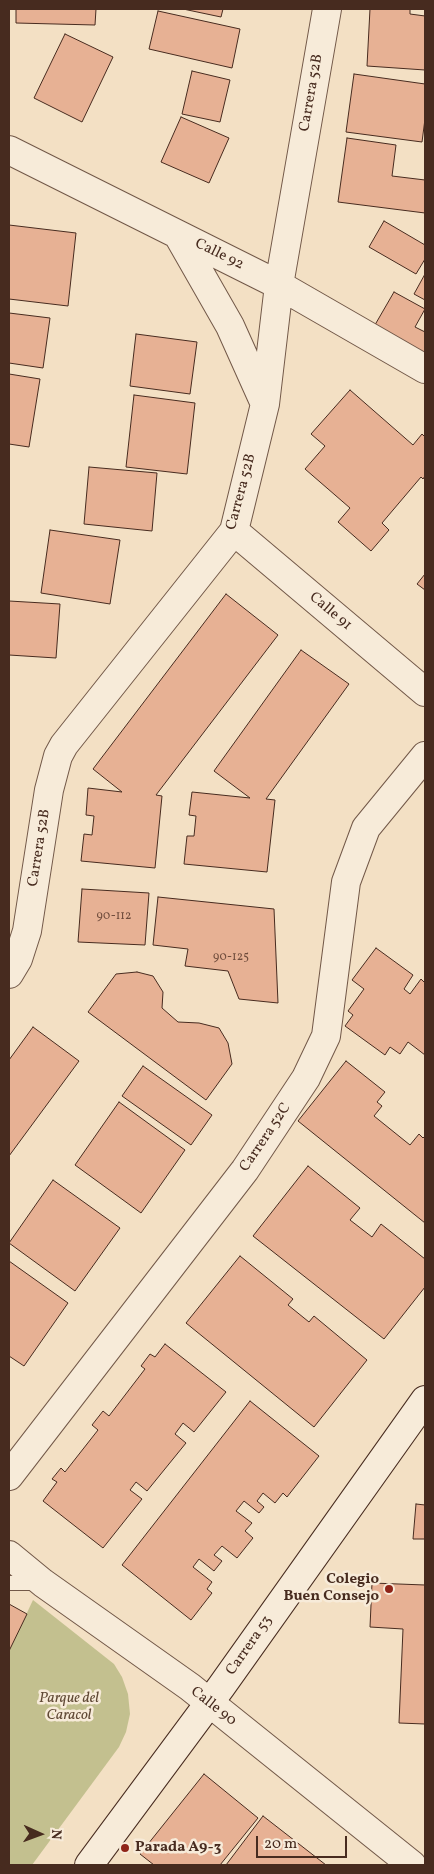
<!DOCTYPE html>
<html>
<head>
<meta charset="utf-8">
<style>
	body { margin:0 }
	#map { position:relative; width:434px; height:1874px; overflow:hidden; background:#f3e0c4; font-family:Vollkorn,serif }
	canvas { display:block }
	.frame { position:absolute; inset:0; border:10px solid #472b1f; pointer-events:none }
	.north { position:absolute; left:15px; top:1809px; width:50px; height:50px; -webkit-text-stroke:4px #f7ebd9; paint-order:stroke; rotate:92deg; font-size:14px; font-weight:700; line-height:20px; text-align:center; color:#472b1f }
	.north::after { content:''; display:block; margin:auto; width:18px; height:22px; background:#472b1f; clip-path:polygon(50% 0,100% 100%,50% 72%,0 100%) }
	.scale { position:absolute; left:256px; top:1836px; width:91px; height:22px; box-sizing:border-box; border:2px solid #472b1f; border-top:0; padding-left:6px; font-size:15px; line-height:18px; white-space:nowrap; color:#472b1f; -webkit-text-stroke:4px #f7ebd9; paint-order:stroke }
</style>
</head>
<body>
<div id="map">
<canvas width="434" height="1874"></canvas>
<div class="frame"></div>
<div class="north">N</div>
<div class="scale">20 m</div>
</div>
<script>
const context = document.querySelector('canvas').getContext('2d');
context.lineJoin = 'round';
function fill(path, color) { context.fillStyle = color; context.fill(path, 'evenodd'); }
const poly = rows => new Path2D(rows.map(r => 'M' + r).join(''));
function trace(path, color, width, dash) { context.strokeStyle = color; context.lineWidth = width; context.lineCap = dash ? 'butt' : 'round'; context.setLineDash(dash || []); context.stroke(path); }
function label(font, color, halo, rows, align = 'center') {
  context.font = font + ' Vollkorn,serif'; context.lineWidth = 5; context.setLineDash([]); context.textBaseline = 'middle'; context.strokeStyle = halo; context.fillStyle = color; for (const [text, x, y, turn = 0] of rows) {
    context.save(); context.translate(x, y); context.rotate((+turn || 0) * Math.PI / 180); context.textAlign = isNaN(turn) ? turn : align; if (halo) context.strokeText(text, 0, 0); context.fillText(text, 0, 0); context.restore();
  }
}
const green = poly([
	[33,1600,114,1664,122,1677,128,1694,130,1714,126,1732,119,1747,32,1865,9,1865,9,1651]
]);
const building = poly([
	[16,9,96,9,95,25,16,23,16,9],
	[183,9,223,9,221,17,183,9],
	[370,9,410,9,410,14,425,16,425,70,367,66,370,9],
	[158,11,240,29,232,68,149,49,158,11],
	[65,34,113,57,82,122,34,98,65,34],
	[192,71,230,80,220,122,182,114,192,71],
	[354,74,425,84,425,119,422,142,346,132,354,74],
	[181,117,229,138,209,183,161,162,181,117],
	[347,138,396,145,392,176,425,180,425,213,338,202,347,138],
	[384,221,425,245,425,259,416,274,369,247,384,221],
	[9,225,76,233,68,306,9,299,9,225],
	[425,274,425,300,414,294,425,274],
	[394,292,425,309,415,327,425,332,425,361,372,330,394,292],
	[9,313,50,318,43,368,9,363,9,313],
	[136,334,197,342,190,394,130,386,136,334],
	[9,374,40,379,29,447,9,444,9,374],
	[350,390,413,445,422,434,425,437,425,476,423,479,421,477,382,523,389,530,371,551,338,522,350,508,305,469,325,446,311,434,350,390],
	[134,395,195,403,187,474,126,467,134,395],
	[89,467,157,473,152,531,84,524,89,467],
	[50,530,120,540,110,604,41,593,50,530],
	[425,574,425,590,417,584,425,574],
	[226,594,278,635,156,795,162,796,155,868,81,861,84,834,92,835,94,816,86,815,88,788,122,792,93,769,226,594],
	[9,601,60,604,56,658,9,655,9,601],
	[301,650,349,684,266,799,275,800,267,872,184,864,187,836,194,836,196,816,189,815,192,792,250,798,214,771,301,650],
	[82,889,149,893,145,945,78,942,82,889],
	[158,897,274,909,278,1003,239,999,228,971,185,966,188,949,153,945,158,897],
	[376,948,413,975,404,989,410,994,421,979,425,983,425,1055,408,1042,400,1054,390,1047,385,1055,345,1026,353,1015,348,1011,364,989,352,980,376,948],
	[137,972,153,976,163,992,162,1008,178,1022,199,1023,219,1028,228,1043,232,1064,206,1100,88,1012,116,974,137,972],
	[33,1027,79,1061,9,1156,9,1060,33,1027],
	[346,1061,385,1092,377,1102,382,1106,374,1116,410,1145,419,1134,423,1138,425,1136,425,1223,298,1121,346,1061],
	[143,1066,212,1115,191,1145,122,1096,143,1066],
	[119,1102,185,1150,141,1213,75,1165,119,1102],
	[308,1166,360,1208,350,1220,372,1237,381,1224,425,1259,425,1287,384,1339,253,1236,308,1166],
	[53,1180,120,1228,75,1291,9,1243,53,1180],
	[240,1256,293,1299,288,1305,309,1322,314,1316,367,1360,314,1427,186,1323,240,1256],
	[9,1261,68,1303,24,1366,9,1356,9,1261],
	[165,1344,226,1392,194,1432,183,1423,175,1434,186,1443,147,1491,136,1482,130,1490,142,1499,103,1548,43,1501,57,1482,52,1479,61,1468,65,1472,98,1430,92,1425,103,1411,109,1416,145,1369,141,1366,150,1354,155,1357,165,1344],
	[250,1401,319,1456,287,1497,283,1493,275,1503,263,1493,257,1501,264,1507,259,1513,244,1501,236,1511,252,1523,245,1531,253,1538,237,1558,222,1546,214,1555,222,1561,214,1571,199,1559,193,1567,212,1582,207,1589,212,1593,191,1620,122,1565,250,1401],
	[416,1504,425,1505,425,1539,413,1539,416,1504],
	[372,1583,425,1585,425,1724,399,1723,403,1629,370,1627,372,1583],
	[9,1604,27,1614,9,1651,9,1604],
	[204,1774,258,1818,220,1865,154,1865,140,1854,204,1774],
	[263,1816,326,1865,226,1865,263,1816]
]);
const service = poly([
	[9,1583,37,1583]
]);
const minor = poly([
	[9,150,279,285,425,369],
	[178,235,230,326,265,404],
	[234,531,425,692],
	[9,974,18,959,27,931,49,790,58,756,64,745,234,531,265,404,279,285,327,9],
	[9,1476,245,1170,306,1078,326,1036,346,882,366,828,425,756],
	[9,1555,43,1583,190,1687,412,1865]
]);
const secondary = poly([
	[89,1865,221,1687,425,1400]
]);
const markers = [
	[389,1589,5,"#8f2418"],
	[125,1848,5,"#8f2418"]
];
const numberNames = [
	["90-112",114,917],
	["90-125",231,958]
];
const streetNames = [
	["Carrera 52B",312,93,-80],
	["Calle 92",219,255,26],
	["Carrera 52B",242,492,-75],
	["Calle 91",330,612,40],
	["Carrera 52B",40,848,-81],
	["Carrera 52C",266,1138,-56],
	["Carrera 53",250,1646,-55],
	["Calle 90",213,1707,38]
];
const poiNames = [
	["Colegio",379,1580],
	["Buen Consejo",379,1597],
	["Parada A9-3",135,1848,"left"]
];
const parkNames = [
	["Parque del",69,1699],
	["Caracol",69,1716]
];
fill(green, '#c3c08f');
fill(building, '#e7b194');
trace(building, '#472b1f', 1);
trace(service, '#725848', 16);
trace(minor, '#725848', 30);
trace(secondary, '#472b1f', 30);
trace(service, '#f7ebd9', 14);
trace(minor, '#f7ebd9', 28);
trace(secondary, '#f7ebd9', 28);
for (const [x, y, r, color] of markers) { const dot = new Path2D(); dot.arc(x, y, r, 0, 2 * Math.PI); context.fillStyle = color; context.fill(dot); trace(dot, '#f7ebd9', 2); }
label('12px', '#6f4c3c', null, numberNames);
label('15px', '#472b1f', '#f7ebd9', streetNames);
label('bold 15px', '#472b1f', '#f7ebd9', poiNames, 'right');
label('italic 15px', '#604935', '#f7ebd9', parkNames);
</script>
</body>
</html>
